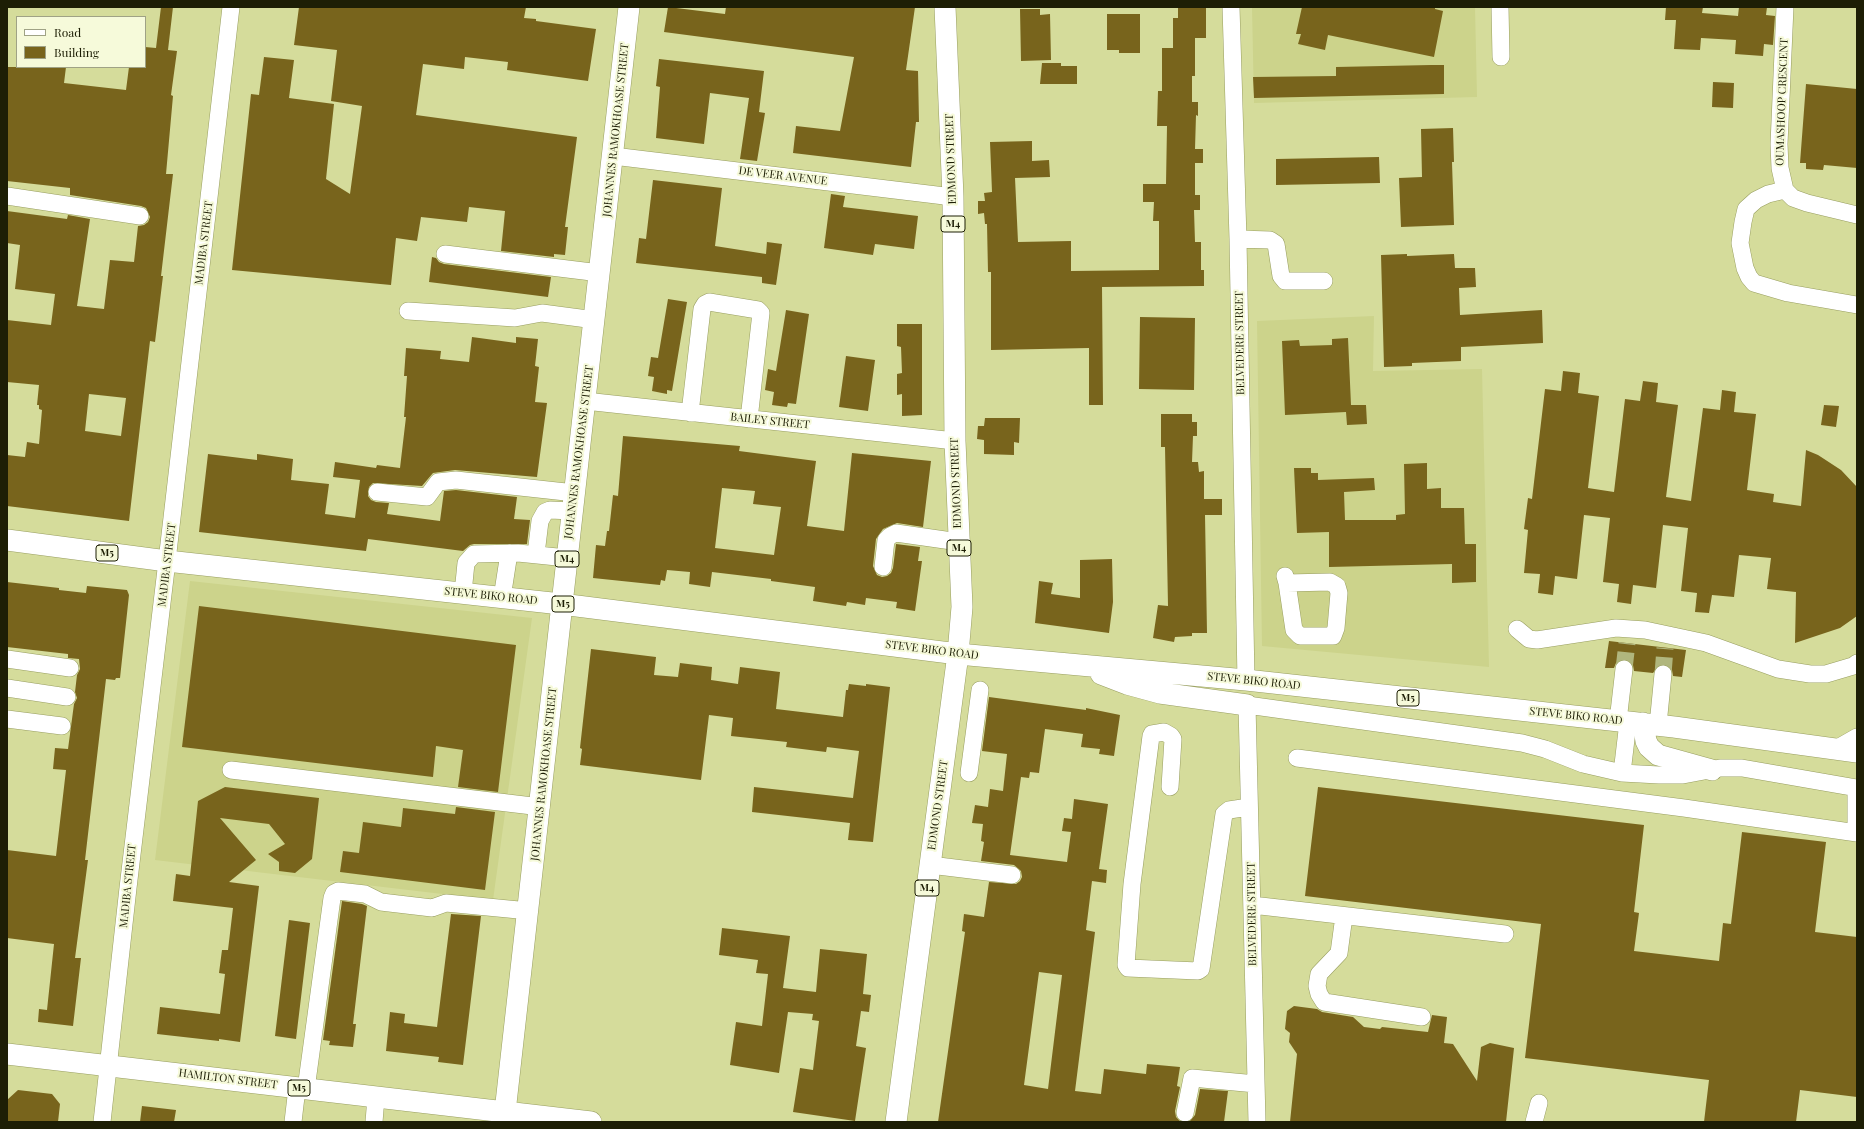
<!DOCTYPE html>
<html>
<head>
<meta charset="utf-8">
<style>
	body { margin:0 }
	#map { position:relative; width:1864px; height:1129px; overflow:hidden; background:#d5dc9b; font-family:"Playfair Display",serif }
	canvas { display:block }
	.frame { position:absolute; inset:0; border:8px solid #1d1e05; pointer-events:none }
	.legend { position:absolute; left:16px; top:16px; width:130px; height:52px; box-sizing:border-box; background:#f6fada; border:1px solid #9fa285; margin:0; padding:5px 7px; list-style:none; font-size:12px; color:#1d1e05 }
	.legend li { display:flex; align-items:center; gap:8px; height:20px }
	.legend b { width:20px; border:1px solid #9fa285 }
</style>
</head>
<body>
<div id="map">
<canvas width="1864" height="1129"></canvas>
<div class="frame"></div>
<ul class="legend">
<li><b style="height:5px;background:#fff"></b>Road</li>
<li><b style="height:11px;background:#78641c"></b>Building</li>
</ul>
</div>
<script>
const context = document.querySelector('canvas').getContext('2d');
context.lineJoin = 'round';
function fill(path, color) { context.fillStyle = color; context.fill(path, 'evenodd'); }
const poly = rows => new Path2D(rows.map(r => 'M' + r).join(''));
function trace(path, color, width, dash) { context.strokeStyle = color; context.lineWidth = width; context.lineCap = dash ? 'butt' : 'round'; context.setLineDash(dash || []); context.stroke(path); }
function label(font, color, halo, rows, align = 'center') {
  context.font = font + ' "Playfair Display",serif'; context.lineWidth = 4; context.setLineDash([]); context.textBaseline = 'middle'; context.strokeStyle = halo; context.fillStyle = color; for (const [text, x, y, turn = 0] of rows) {
    context.save(); context.translate(x, y); context.rotate((+turn || 0) * Math.PI / 180); context.textAlign = isNaN(turn) ? turn : align; if (halo) context.strokeText(text, 0, 0); context.fillText(text, 0, 0); context.restore();
  }
}
const built = poly([
	[1252,7,1475,7,1477,97,1254,103],
	[1374,316,1373,371,1482,369,1489,667,1262,646,1257,321],
	[190,581,532,618,493,900,155,860]
]);
const building = poly([
	[161,7,173,7,168,50,177,51,171,95,173,96,166,174,173,174,161,276,163,276,155,342,150,341,129,521,7,506,7,455,25,457,27,442,39,444,42,410,39,409,39,405,37,405,39,385,7,382,7,320,51,325,55,294,15,289,20,245,7,243,7,211,67,219,68,215,90,219,77,306,104,309,110,260,134,262,138,226,144,225,148,222,150,217,146,208,141,206,70,195,70,188,7,181,7,67,66,67,64,83,126,90,129,67,145,67,145,47,156,48],
	[89,394,126,398,121,436,85,431],
	[299,7,526,7,524,18,536,19,536,21,596,29,588,81,507,70,508,62,465,57,464,69,423,64,416,115,577,137,565,227,568,227,565,255,554,254,554,257,501,251,505,211,469,207,467,222,421,217,417,241,396,238,391,285,232,270,251,94,259,95,264,57,294,60,289,98,334,104,326,179,350,194,362,106,331,101,337,50,294,45],
	[668,7,725,14,726,7,915,7,906,70,918,71,919,122,916,122,911,167,793,153,796,126,840,131,854,57,664,32],
	[1178,7,1206,7,1206,38,1195,38,1195,76,1192,76,1192,102,1198,102,1198,116,1196,115,1195,149,1203,149,1203,163,1195,163,1195,195,1200,195,1200,210,1194,210,1195,242,1201,242,1201,270,1204,270,1204,286,1102,287,1103,405,1089,405,1089,348,991,350,991,272,988,272,987,224,985,224,984,213,978,214,978,201,985,201,984,193,992,192,990,142,1032,141,1032,161,1049,160,1050,177,1015,178,1018,242,1071,241,1071,271,1159,270,1159,221,1153,221,1154,202,1143,202,1143,184,1166,184,1167,126,1157,126,1158,91,1162,91,1162,48,1173,48,1173,18,1178,18],
	[1302,7,1435,7,1435,9,1443,11,1434,57,1328,35,1325,50,1298,44,1301,34,1296,34],
	[1666,7,1703,7,1702,13,1738,16,1739,7,1767,7,1766,15,1775,16,1773,45,1764,44,1763,56,1735,54,1736,40,1701,38,1700,50,1674,49,1676,20,1665,20],
	[1020,9,1040,9,1040,15,1050,14,1051,60,1021,61],
	[1107,14,1140,14,1140,53,1119,53,1119,50,1107,50],
	[659,59,764,71,759,112,765,113,757,161,740,159,749,98,710,93,704,144,656,138,660,87,656,86],
	[1042,63,1061,63,1061,66,1077,66,1077,84,1040,84],
	[1431,65,1444,65,1444,94,1254,98,1253,77,1336,76,1336,67],
	[1713,82,1734,83,1733,108,1712,107],
	[1806,84,1857,89,1857,168,1824,165,1823,170,1806,169,1806,163,1800,163],
	[1453,128,1454,162,1452,162,1454,225,1401,227,1399,178,1422,177,1421,129],
	[1379,157,1380,183,1276,185,1276,159],
	[653,180,722,188,715,246,766,254,767,242,782,244,776,285,762,283,762,277,636,263,639,238,646,239],
	[831,194,845,196,843,207,918,216,914,249,875,244,873,255,824,248],
	[1407,254,1407,256,1454,254,1455,268,1475,268,1476,287,1459,288,1460,315,1542,310,1543,343,1461,347,1461,361,1412,363,1412,366,1384,367,1381,255],
	[432,257,436,258,439,262,444,264,551,277,548,297,429,282],
	[668,299,687,302,672,391,667,390,667,394,652,391,654,377,648,376,651,357,658,358],
	[786,310,809,314,796,404,788,403,787,407,772,405,774,392,765,390,768,369,776,371],
	[1140,317,1195,318,1194,390,1139,389],
	[897,324,922,324,922,415,902,416,902,394,897,395,897,374,902,373,901,347,897,346],
	[472,337,516,343,516,337,538,339,535,366,539,367,535,402,547,403,537,477,455,470,433,473,422,486,373,483,369,487,368,496,371,500,376,502,389,503,387,514,440,521,444,491,456,490,517,497,514,519,530,520,527,544,474,544,470,545,463,551,368,539,366,551,199,532,208,454,257,460,257,454,293,459,291,480,329,484,325,514,355,518,360,480,333,477,335,462,376,468,377,465,400,468,406,417,404,417,407,376,404,376,406,348,441,351,440,359,469,362],
	[1348,338,1351,405,1366,405,1367,424,1347,425,1346,412,1285,415,1282,341,1299,340,1300,346,1332,345,1332,339],
	[846,356,875,360,868,411,839,407],
	[1563,371,1580,373,1578,393,1599,396,1588,488,1614,492,1625,399,1640,401,1643,381,1658,383,1656,402,1678,405,1666,497,1691,501,1703,408,1720,410,1722,390,1736,392,1734,412,1756,414,1747,490,1774,494,1773,502,1801,506,1806,450,1818,455,1841,470,1857,487,1857,616,1840,628,1795,643,1796,592,1767,589,1771,558,1739,555,1734,597,1712,595,1709,613,1695,612,1697,593,1681,591,1688,528,1663,525,1656,588,1633,585,1631,604,1617,602,1619,584,1603,582,1610,518,1584,515,1577,579,1555,576,1553,595,1538,593,1540,574,1524,573,1528,530,1524,529,1528,498,1532,499,1545,389,1561,391],
	[1824,405,1839,406,1836,427,1821,425],
	[1161,414,1192,414,1192,422,1197,422,1197,436,1193,436,1192,462,1198,462,1199,472,1204,471,1204,499,1222,499,1222,515,1205,515,1207,633,1192,633,1192,636,1175,637,1174,642,1153,638,1158,605,1168,606,1165,447,1161,447],
	[985,418,1020,418,1019,443,1014,442,1014,455,984,454,984,440,977,439,978,426,984,426],
	[623,436,740,446,739,451,816,461,807,526,844,531,852,453,931,461,923,527,897,523,883,529,876,539,873,566,877,575,882,577,887,576,891,573,893,568,896,544,920,547,918,561,922,561,915,611,896,608,897,602,866,598,865,605,847,602,846,606,813,601,815,587,771,581,771,579,712,572,710,587,689,584,690,572,667,570,665,581,661,580,660,585,593,578,596,545,605,546,607,531,609,531,613,495,618,496],
	[722,488,755,491,753,504,781,507,774,555,715,548],
	[1427,463,1427,489,1441,488,1441,508,1464,508,1465,544,1476,544,1476,582,1452,583,1452,564,1329,567,1329,532,1297,533,1294,468,1311,468,1311,473,1318,473,1318,480,1374,478,1375,490,1344,492,1345,520,1396,520,1396,515,1405,514,1404,464],
	[1112,559,1113,602,1109,633,1035,623,1039,581,1053,583,1051,594,1080,598,1080,560],
	[7,582,59,588,59,590,86,593,87,586,127,590,129,595,120,678,116,678,115,680,106,679,85,860,88,860,75,958,81,958,73,1026,38,1022,39,1009,47,1010,54,944,7,938,7,850,56,856,66,770,53,769,55,748,68,749,74,704,77,698,75,692,77,675,80,669,79,659,68,658,68,654,7,647],
	[199,606,516,645,498,792,458,787,463,750,436,746,433,777,182,747],
	[1609,641,1686,650,1682,677,1673,676,1672,670,1664,664,1659,665,1653,673,1634,671,1633,665,1626,659,1620,660,1616,663,1614,668,1605,668],
	[591,649,656,657,654,675,678,677,680,663,712,667,711,680,738,684,740,667,780,672,776,709,843,717,846,690,848,690,849,684,866,686,866,684,890,687,873,842,848,840,850,823,752,812,754,787,853,798,859,751,827,747,826,752,786,747,787,742,731,736,733,718,709,715,701,780,580,765,582,749,580,748],
	[989,697,1086,710,1086,708,1120,715,1114,756,1099,754,1100,749,1081,747,1083,734,1045,729,1039,773,1030,772,1029,778,1021,777,1010,855,1067,862,1071,832,1062,831,1064,818,1072,819,1074,799,1108,804,1099,869,1107,870,1106,883,1092,881,1086,930,1095,932,1075,1091,1101,1094,1104,1069,1146,1074,1147,1064,1180,1067,1177,1086,1180,1087,1175,1111,1176,1117,1181,1122,938,1122,965,932,962,931,964,914,984,917,989,882,1016,884,1020,881,1022,877,1021,871,1014,865,981,861,984,842,981,841,983,824,972,823,975,805,988,807,990,789,1003,791,1007,754,982,751],
	[1039,972,1062,975,1048,1089,1024,1085],
	[225,787,319,798,312,859,295,873,279,871,279,862,268,854,285,844,269,824,220,818,256,860,229,882,259,886,240,1042,219,1039,219,1041,157,1034,160,1007,220,1014,225,974,219,973,222,950,228,950,233,908,173,901,176,874,190,876,198,801],
	[1318,787,1644,825,1634,912,1639,913,1634,951,1719,961,1723,923,1731,924,1742,832,1826,842,1815,932,1857,937,1857,1097,1800,1090,1796,1122,1704,1122,1709,1080,1525,1058,1541,924,1305,896],
	[456,807,495,812,485,890,340,872,343,851,359,853,363,822,401,827,403,808,455,814],
	[342,901,362,904,367,906,353,1024,356,1024,353,1047,329,1045,330,1041,323,1040],
	[451,914,481,916,463,1065,438,1062,439,1057,386,1051,390,1012,405,1014,404,1023,437,1027],
	[289,920,310,923,296,1039,275,1036],
	[722,928,790,936,783,988,816,992,820,949,867,954,863,994,871,995,869,1012,861,1011,856,1046,866,1048,855,1121,793,1112,800,1068,813,1070,819,1021,812,1020,813,1014,788,1012,779,1073,730,1065,736,1022,762,1026,768,974,756,973,758,960,719,955],
	[1294,1006,1317,1009,1322,1012,1353,1017,1364,1027,1380,1029,1382,1027,1428,1032,1432,1015,1447,1017,1444,1043,1453,1044,1477,1081,1481,1047,1490,1043,1514,1048,1506,1122,1290,1122,1297,1054,1289,1042,1290,1033,1285,1029,1287,1011],
	[1200,1089,1228,1091,1224,1122,1189,1122,1195,1115],
	[18,1090,52,1094,60,1104,58,1122,7,1122,7,1100],
	[142,1106,176,1110,174,1122,140,1122]
]);
const minorTunnel = poly([
	[1624,669,1627,643],
	[1663,674,1665,648]
]);
const minor = poly([
	[1231,7,1238,239,1246,680],
	[1500,7,1501,57],
	[1785,7,1779,144,1780,168,1785,190,1793,198,1807,203,1857,215],
	[613,156,953,197],
	[1785,190,1768,194,1756,200,1746,209,1743,222,1740,243,1745,268,1749,277,1754,283,1788,293,1857,305],
	[7,196,140,216],
	[1238,239,1270,240,1276,244,1281,276,1285,281,1324,281],
	[445,254,600,273],
	[408,311,515,318,542,313,595,320],
	[585,401,955,441],
	[690,413,702,309,705,304,709,302,758,310,761,313,749,419],
	[377,492,427,497,438,482,456,480,575,493],
	[536,554,540,521,545,512,550,510,572,511],
	[883,567,886,540,890,536,896,533,959,542],
	[1285,576,1287,583,1294,630,1300,636,1333,636,1336,628,1339,593,1337,586,1330,582,1287,583],
	[463,593,466,563,474,554,518,553,567,558],
	[502,598,509,553],
	[1517,629,1529,639,1537,640,1616,628,1645,630,1706,643,1778,669,1810,674,1826,674,1853,666,1857,663],
	[7,659,70,668],
	[7,688,67,697],
	[7,719,62,726],
	[1618,721,1624,669],
	[1658,725,1663,674],
	[1836,749,1857,737],
	[1297,758,1684,808,1857,833],
	[231,770,541,807],
	[969,773,980,690],
	[1622,773,1628,722],
	[1170,787,1173,739,1171,736,1164,732,1152,734,1151,736,1132,884,1126,965,1128,968,1198,971,1201,969,1224,814,1229,810,1249,807],
	[1856,833,1856,788],
	[930,865,1012,875],
	[1252,905,1505,934],
	[1344,916,1339,953,1319,974,1317,986,1319,994,1324,1002,1422,1017],
	[306,1089,332,898,334,893,338,891,365,894,381,902,432,908,446,903,529,911],
	[1185,1113,1192,1078,1256,1084],
	[102,1122,128,888,167,561,231,7],
	[293,1122,297,1088],
	[374,1122,376,1097],
	[1257,1122,1247,705,1522,743,1545,749,1583,764,1622,773,1659,775,1683,775,1720,768,1742,768,1857,788],
	[1534,1122,1539,1103]
]);
const major = poly([
	[7,540,167,561,561,604,958,654,1246,680,1674,727,1857,752],
	[1101,674,1127,684,1160,693,1247,705],
	[1643,723,1646,741,1649,747,1658,755,1712,770],
	[7,1054,591,1122],
	[505,1112,629,7],
	[896,1122,958,654,962,607,955,441,953,197,945,7]
]);
const shields = [
	[953,224,24],
	[959,548,24],
	[107,553,22],
	[567,559,24],
	[563,604,22],
	[1408,698,22],
	[927,888,24],
	[299,1088,22]
];
const shieldNames = [
	["M4",953,224],
	["M4",959,548],
	["M5",107,553],
	["M4",567,559],
	["M5",563,604],
	["M5",1408,698],
	["M4",927,888],
	["M5",299,1088]
];
const streetNames = [
	["OUMASHOOP CRESCENT",1782,102,-88],
	["JOHANNES RAMOKHOASE STREET",616,130,-84],
	["EDMOND STREET",951,159,-92],
	["DE VEER AVENUE",783,176,7],
	["MADIBA STREET",204,243,-83],
	["BELVEDERE STREET",1240,343,-91],
	["BAILEY STREET",770,421,6],
	["JOHANNES RAMOKHOASE STREET",579,452,-83],
	["EDMOND STREET",956,483,-92],
	["MADIBA STREET",167,565,-83],
	["STEVE BIKO ROAD",491,596,6],
	["STEVE BIKO ROAD",932,650,7],
	["STEVE BIKO ROAD",1254,681,6],
	["STEVE BIKO ROAD",1576,716,6],
	["JOHANNES RAMOKHOASE STREET",544,774,-84],
	["EDMOND STREET",938,805,-82],
	["MADIBA STREET",128,886,-84],
	["BELVEDERE STREET",1252,914,-91],
	["HAMILTON STREET",228,1079,7]
];
fill(built, '#ccd38b');
fill(building, '#78641c');
trace(minorTunnel, '#b0b67d', 17, [17, 8]);
trace(minor, '#989e60', 18);
trace(major, '#989e60', 22);
trace(minor, '#fff', 17);
trace(major, '#fff', 21);
for (const [x, y, w] of shields) { const box = new Path2D(); box.roundRect(x - w / 2, y - 8, w, 16, 3); context.fillStyle = '#f6fada'; context.fill(box); trace(box, '#1d1e05', 1); }
label('bold 10px', '#1d1e05', null, shieldNames);
label('11px', '#1d1e05', '#f6fada', streetNames);
</script>
</body>
</html>
